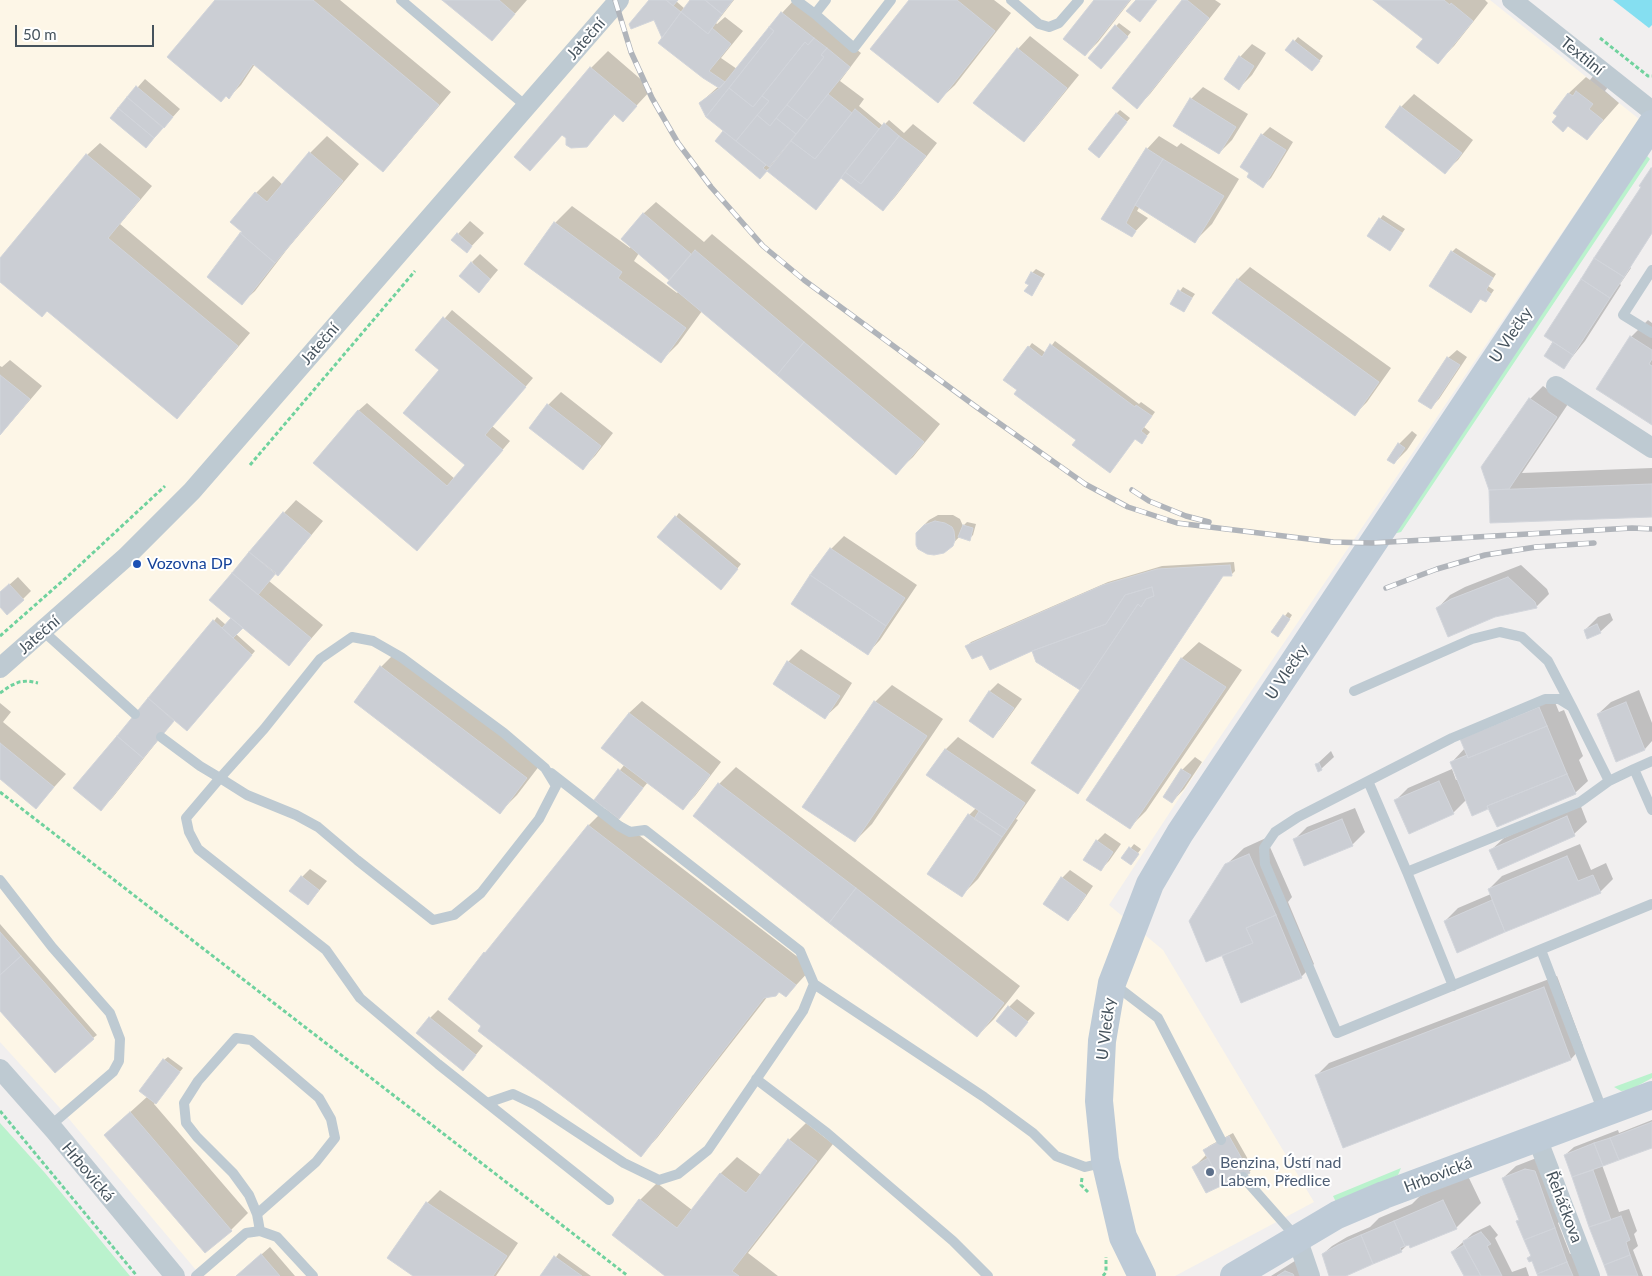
<!DOCTYPE html>
<html>
<head>
<meta charset="utf-8">
<style>
	body { margin:0 }
	#map { position:relative; width:1652px; height:1276px; overflow:hidden; background:#f1efef; font-family:Lato,sans-serif }
	canvas { display:block }
	.scale { position:absolute; left:15px; top:25px; width:139px; height:22px; box-sizing:border-box; border:2px solid #46535d; border-top:0; padding-left:6px; font-size:15px; line-height:18px; white-space:nowrap; color:#46535d; -webkit-text-stroke:4px #fff; paint-order:stroke }
</style>
</head>
<body>
<div id="map">
<canvas width="1652" height="1276"></canvas>
<div class="scale">50 m</div>
</div>
<script>
const context = document.querySelector('canvas').getContext('2d');
context.lineJoin = 'round';
function fill(path, color) { context.fillStyle = color; context.fill(path, 'evenodd'); }
const poly = rows => new Path2D(rows.map(r => 'M' + r).join(''));
function trace(path, color, width, dash) { context.strokeStyle = color; context.lineWidth = width; context.lineCap = dash ? 'butt' : 'round'; context.setLineDash(dash || []); context.stroke(path); }
function label(font, color, halo, rows, align = 'center') {
  context.font = font + ' Lato,sans-serif'; context.lineWidth = 4; context.setLineDash([]); context.textBaseline = 'middle'; context.strokeStyle = halo; context.fillStyle = color; for (const [text, x, y, turn = 0] of rows) {
    context.save(); context.translate(x, y); context.rotate((+turn || 0) * Math.PI / 180); context.textAlign = isNaN(turn) ? turn : align; if (halo) context.strokeText(text, 0, 0); context.fillText(text, 0, 0); context.restore();
  }
}
const commercial = poly([
	[0,0,1490,0,1639,119,1197,771,1109,905,1163,950,1314,1202,1175,1276,201,1276,59,1107,0,1042]
]);
const green = poly([
	[1646,155,1650,159,1401,532,1393,534],
	[1652,1073,1652,1078,1630,1090,1621,1091,1614,1087],
	[0,1123,45,1173,130,1276,0,1276],
	[1401,1168,1398,1175,1337,1204,1333,1196]
]);
const water = poly([
	[1613,0,1652,0,1652,25,1649,28]
]);
const shadow = poly([
	[216,0,340,0,451,92,395,158,383,171,255,64,241,85,229,97,226,95],
	[444,0,527,0,492,40],
	[651,0,677,0,676,1,685,9,692,0,734,0,716,23,717,24,725,17,743,31,721,58,737,69,782,13,794,0,861,53,840,81,864,99,859,106,883,126,889,120,904,133,913,124,937,143,895,197,883,210,841,177,816,208,768,169,760,178,716,140,724,131,707,116,700,103,719,86,668,32],
	[910,0,994,0,1011,13,955,85,938,101],
	[1095,0,1131,0,1098,42,1085,55],
	[1183,0,1215,0,1221,4,1150,94,1137,107],
	[1375,0,1485,0,1488,3,1454,46,1438,62,1424,39],
	[1119,23,1131,32,1105,64,1116,26],
	[1030,36,1079,75,1036,128,1024,141,1018,49],
	[1298,37,1323,56,1316,66,1287,50],
	[1252,44,1266,53,1252,75,1239,88,1240,57],
	[608,51,652,89,623,120,615,114,586,146,567,138,563,134,530,169,591,68],
	[1594,75,1608,87,1605,91,1619,103,1603,121,1587,138,1554,113,1569,93,1586,77,1590,80],
	[145,79,180,109,146,147,111,118],
	[1203,87,1248,114,1232,140,1219,153,1191,99],
	[1414,94,1473,140,1458,160,1445,172,1401,107],
	[1120,110,1130,118,1102,153,1116,114],
	[1270,127,1293,142,1271,178,1263,186,1262,135],
	[327,136,359,164,288,248,255,291,242,303,244,231,232,222,256,193,273,176,283,185,310,153],
	[1159,136,1177,147,1181,143,1239,179,1212,224,1195,241,1140,206,1137,211,1148,218,1131,236,1103,218,1147,149],
	[100,143,152,186,120,224,250,333,189,405,177,417,48,309,0,280,0,260,87,155],
	[1652,168,1652,233,1630,267,1631,268,1620,284,1621,285,1585,341,1564,367,1545,355],
	[656,202,704,242,712,234,940,424,913,457,896,473,702,311,678,344,661,361,555,223,572,206,630,248,643,214],
	[639,253,671,280,679,291,677,293,634,261],
	[1383,215,1405,229,1390,250,1380,219],
	[470,221,484,233,467,251,458,234],
	[1456,248,1496,274,1488,286,1494,290,1489,297,1486,301,1481,298,1471,311,1452,252],
	[480,254,498,270,487,283,472,262],
	[1250,267,1391,368,1367,402,1355,414,1213,312,1238,279],
	[1036,269,1045,274,1032,294,1030,284,1032,273],
	[1183,287,1195,294,1183,311,1171,304],
	[452,310,533,378,492,426,510,441,425,541,358,411,367,403,455,479,467,465,441,370,417,350],
	[1648,320,1652,323,1652,424,1631,337],
	[1055,341,1139,404,1141,402,1155,412,1144,427,1150,432,1145,438,1077,440,1019,390,1029,347,1032,343,1046,353],
	[1457,350,1467,357,1439,399,1431,407,1420,400,1448,358],
	[10,360,42,386,0,435,0,366,2,367],
	[1543,386,1568,404,1522,473,1652,468,1652,516,1491,522,1491,489,1483,468,1530,399],
	[561,392,613,433,595,456,583,468,530,427,548,405],
	[1412,431,1417,435,1407,450,1394,463,1399,444],
	[296,500,323,521,290,561,278,574,276,573,269,581,323,625,289,664,243,626,236,634,255,651,191,726,175,719,113,797,101,809,120,734,214,621,217,617,226,625,233,618,235,571,284,513],
	[679,513,741,564,724,585,676,517],
	[938,515,953,515,960,519,963,526,967,522,976,524,973,535,969,539,960,536,948,549,916,539,920,529,929,520],
	[844,536,917,585,880,640,868,653,831,549],
	[1234,562,1235,571,1231,575,1224,575,1085,685,1033,649,983,653,967,646,971,642,1108,582,1162,566],
	[1521,565,1547,589,1549,594,1536,607,1438,608,1450,595,1465,587],
	[18,577,31,591,23,599,0,605,0,593],
	[1288,612,1292,615,1282,631,1273,632],
	[1610,613,1613,620,1600,632,1585,630,1598,617],
	[1199,642,1242,670,1146,811,1129,828,1088,800,1182,658],
	[801,649,852,683,838,705,825,717,774,683,788,662],
	[398,650,543,761,517,795,500,812,355,701,381,667],
	[998,683,1022,699,1001,728,993,737,970,721,990,691],
	[892,685,943,719,872,824,855,841,804,807,875,702],
	[1639,690,1652,723,1652,741,1645,749,1617,760,1598,714,1611,702],
	[1552,695,1559,712,1564,710,1583,756,1579,760,1588,781,1575,793,1489,807,1473,814,1467,799,1453,813,1395,801,1408,788,1452,769,1456,780,1459,779,1452,762,1465,748],
	[642,701,721,762,695,796,683,808,648,782,618,819,812,968,786,996,779,990,768,996,657,1138,641,1155,450,999,485,953,499,939,588,826,606,808,596,800,625,764,629,713],
	[0,703,11,712,3,722,66,774,36,807,0,778],
	[958,737,1036,790,1016,819,1018,820,978,879,961,896,969,815,976,808,928,775,946,749],
	[1331,751,1334,757,1321,769,1316,765],
	[1195,757,1202,762,1184,789,1172,802,1182,770],
	[736,767,1020,986,994,1019,977,1036,719,784],
	[1580,804,1587,822,1574,834,1499,868,1491,850,1504,838],
	[1355,808,1365,832,1352,845,1294,840,1307,827],
	[1105,833,1121,844,1109,861,1101,869,1097,841],
	[1266,838,1292,897,1288,902,1314,964,1301,977,1223,956,1227,952,1226,865,1244,848],
	[1134,844,1141,849,1132,861,1123,858],
	[1580,844,1591,870,1606,863,1613,879,1600,892,1458,951,1445,921,1458,908,1491,894,1489,889,1502,876],
	[310,869,327,881,308,904,302,877],
	[1070,870,1093,886,1076,911,1068,919,1062,878],
	[0,924,97,1035,93,1038,0,1008],
	[1557,976,1583,1046,1571,1059,1343,1146,1316,1076,1329,1063],
	[1017,999,1035,1013,1016,1035,1009,1007],
	[438,1010,483,1046,471,1061,430,1018],
	[168,1057,183,1068,154,1104,248,1213,231,1230,105,1135,148,1096,164,1060],
	[1652,1120,1652,1146,1602,1165,1619,1212,1629,1209,1637,1231,1634,1234,1638,1246,1633,1250,1643,1276,1609,1276,1565,1155,1574,1147,1618,1130,1619,1133],
	[806,1123,833,1144,748,1253,778,1276,667,1276,614,1235,640,1200,657,1183,692,1210,720,1174,737,1157,761,1175,789,1140],
	[1233,1133,1253,1168,1249,1172,1193,1168,1206,1155,1205,1150,1209,1146],
	[1539,1157,1567,1214,1558,1223,1570,1254,1580,1250,1590,1276,1540,1276,1533,1259,1528,1258,1531,1255,1520,1219,1503,1178,1516,1166],
	[1468,1176,1481,1203,1456,1228,1409,1243,1401,1251,1344,1276,1330,1276,1323,1254,1332,1246,1347,1237,1370,1227,1379,1218,1412,1204,1420,1196],
	[440,1190,518,1243,496,1276,415,1276,389,1258,427,1203],
	[1490,1225,1498,1235,1495,1238,1512,1272,1526,1267,1529,1276,1465,1276,1452,1252,1473,1233],
	[270,1247,295,1276,236,1276,239,1274],
	[559,1253,591,1276,542,1276],
	[1298,1259,1311,1276,1271,1276]
]);
const building = poly([
	[215,0,313,0,439,105,383,172,253,64,229,99,226,96,221,102,167,57,215,0],
	[442,0,499,0,515,14,492,41,442,0],
	[649,0,666,0,681,12,662,38,654,20,631,29,629,24,649,0],
	[666,0,678,0,673,6,666,0],
	[690,0,705,0,722,14,708,34,681,12,690,0],
	[705,0,733,0,722,14,705,0],
	[909,0,957,0,995,31,938,103,870,49,909,0],
	[1094,0,1130,0,1085,56,1063,39,1094,0],
	[1136,0,1157,0,1140,22,1126,11,1136,0],
	[1182,0,1187,0,1209,18,1137,109,1112,88,1182,0],
	[1373,0,1444,0,1450,5,1451,3,1473,21,1438,64,1416,47,1423,39,1373,0],
	[681,12,708,34,712,28,731,44,709,71,725,82,719,88,703,78,658,43,681,12],
	[781,12,814,38,808,45,805,42,753,107,729,88,774,31,769,27,781,12],
	[1115,25,1128,37,1101,69,1088,58,1115,25],
	[769,27,774,31,706,117,699,103,721,87,769,27],
	[814,38,827,48,821,55,824,57,770,126,757,115,769,101,762,96,805,42,808,45,814,38],
	[1293,40,1320,61,1312,71,1285,50,1293,40],
	[827,48,850,67,807,120,787,105,824,57,821,55,827,48],
	[1017,48,1067,88,1024,142,973,103,1017,48],
	[1239,56,1254,66,1239,90,1224,79,1239,56],
	[590,67,637,106,623,122,614,114,587,147,571,148,566,145,566,138,562,135,530,171,514,157,590,67],
	[136,86,173,117,164,128,127,97,136,86],
	[729,88,753,107,762,96,769,101,736,141,706,117,729,88],
	[1576,91,1593,104,1589,109,1603,120,1587,140,1568,126,1563,132,1552,122,1557,116,1553,113,1568,93,1573,96,1576,91],
	[828,94,852,113,815,159,791,141,828,94],
	[127,97,163,128,154,138,118,108,127,97],
	[1190,98,1236,127,1219,154,1173,126,1190,98],
	[787,105,807,120,796,134,776,118,787,105],
	[1400,106,1462,153,1445,174,1385,127,1400,106],
	[118,108,154,138,146,148,110,118,118,108],
	[855,109,879,129,816,210,767,171,791,141,815,159,855,109],
	[1116,113,1127,122,1099,158,1088,149,1116,113],
	[757,115,770,126,776,118,796,134,769,167,736,141,757,115],
	[884,123,899,136,861,184,845,172,884,123],
	[723,131,766,165,763,168,767,171,760,179,715,141,723,131],
	[1261,134,1286,150,1263,188,1247,177,1249,173,1240,167,1261,134],
	[899,136,926,156,883,211,841,178,845,172,861,184,899,136],
	[1146,148,1163,159,1135,205,1126,223,1136,231,1132,237,1101,219,1146,148],
	[309,152,343,181,275,263,240,233,242,232,230,222,255,192,267,202,309,152],
	[86,154,140,199,108,238,238,346,177,419,47,311,42,317,0,282,0,258,86,154],
	[1163,159,1224,196,1195,243,1135,205,1163,159],
	[1651,168,1652,168,1652,233,1624,277,1594,258,1641,187,1639,186,1651,168],
	[643,213,691,254,669,280,621,239,643,213],
	[1379,218,1402,233,1390,251,1367,236,1379,218],
	[554,222,622,272,618,278,686,328,661,363,524,264,554,222],
	[240,233,275,263,242,305,207,277,240,233],
	[457,233,472,246,467,253,451,240,457,233],
	[695,250,804,342,777,375,667,283,695,250],
	[1451,251,1493,278,1486,290,1491,294,1486,302,1480,299,1471,313,1429,286,1451,251],
	[1594,258,1624,277,1610,298,1581,279,1594,258],
	[471,262,490,279,479,293,459,276,471,262],
	[1031,272,1042,278,1032,296,1024,291,1029,285,1025,283,1031,272],
	[1237,279,1379,382,1355,416,1212,313,1237,279],
	[1581,279,1610,298,1573,355,1544,336,1581,279],
	[1178,290,1192,298,1184,312,1170,304,1178,290],
	[443,317,526,387,485,435,503,450,417,551,313,463,358,410,447,486,465,465,403,413,439,370,415,350,443,317],
	[1630,336,1652,350,1652,359,1649,364,1652,366,1652,425,1596,389,1630,336],
	[804,342,924,442,896,475,777,375,804,342],
	[1553,342,1573,355,1564,369,1544,356,1553,342],
	[1050,344,1135,407,1136,405,1152,416,1141,431,1147,436,1142,444,1135,439,1110,473,1072,445,1076,440,1014,394,1017,390,1003,380,1028,346,1042,357,1050,344],
	[1447,357,1460,365,1431,409,1418,401,1447,357],
	[0,375,30,399,0,435,0,375],
	[1529,398,1557,417,1509,489,1489,490,1481,467,1529,398],
	[547,404,601,446,583,470,529,428,547,404],
	[1398,443,1405,448,1394,464,1387,460,1398,443],
	[1652,484,1652,517,1490,523,1489,490,1652,484],
	[283,512,311,535,278,576,249,552,283,512],
	[675,516,738,569,721,590,657,537,675,516],
	[935,521,945,523,952,527,954,531,955,540,953,546,944,553,934,555,927,554,918,549,916,545,916,533,924,525,935,521],
	[963,525,973,528,970,541,958,537,963,525],
	[830,548,905,598,886,626,810,575,830,548],
	[249,552,276,573,258,595,232,573,249,552],
	[1230,565,1232,576,1223,576,1078,794,1031,763,1138,604,1141,607,1146,599,1154,596,1152,587,1125,595,1106,624,1032,651,990,670,982,655,972,659,965,646,1103,585,1157,569,1230,565],
	[232,573,311,638,289,666,209,600,232,573],
	[810,575,886,626,868,655,791,604,810,575],
	[1508,577,1535,602,1537,608,1495,617,1448,637,1436,608,1451,599,1508,577],
	[9,584,24,600,7,615,0,607,0,592,9,584],
	[1152,587,1154,596,1146,599,1141,607,1138,604,1080,690,1036,662,1032,651,1106,624,1125,595,1152,587],
	[1283,615,1290,619,1278,637,1271,632,1283,615],
	[231,618,243,628,233,638,222,628,231,618],
	[213,620,252,655,187,731,148,698,213,620],
	[1597,624,1601,633,1587,639,1584,630,1597,624],
	[1181,658,1226,687,1130,829,1086,800,1181,658],
	[787,661,840,696,825,719,773,684,787,661],
	[380,666,527,778,500,814,354,702,380,666],
	[989,691,1014,708,993,738,969,721,989,691],
	[148,698,174,721,143,758,117,736,148,698],
	[874,701,927,736,855,842,802,807,874,701],
	[1626,702,1645,750,1616,762,1597,714,1626,702],
	[1539,707,1547,726,1468,758,1460,739,1539,707],
	[629,713,710,775,683,810,601,748,629,713],
	[1547,726,1567,774,1487,806,1488,809,1472,816,1450,762,1467,755,1468,758,1547,726],
	[117,736,143,758,101,811,73,788,117,736],
	[0,743,54,787,36,809,0,779,0,743],
	[945,749,1025,803,1007,830,926,775,945,749],
	[1319,763,1322,770,1318,772,1315,764,1319,763],
	[618,769,643,788,619,819,594,800,618,769],
	[1181,769,1191,775,1172,803,1163,797,1181,769],
	[1567,774,1576,794,1497,827,1487,806,1567,774],
	[1439,781,1454,814,1409,834,1394,800,1439,781],
	[718,783,856,888,829,923,693,816,718,783],
	[979,811,1007,830,1002,837,974,819,979,811],
	[968,814,1002,837,962,897,927,874,968,814],
	[1567,816,1575,836,1498,870,1489,850,1567,816],
	[1342,819,1353,846,1304,866,1293,839,1342,819],
	[588,825,796,985,786,997,779,992,776,996,764,998,641,1157,478,1031,481,1026,448,999,484,952,485,953,588,825],
	[1096,840,1113,852,1101,871,1083,860,1096,840],
	[1129,847,1139,854,1131,865,1121,858,1129,847],
	[1249,854,1276,915,1246,928,1253,943,1206,962,1189,921,1225,864,1249,854],
	[1567,856,1578,881,1593,875,1601,893,1505,932,1488,889,1567,856],
	[301,876,319,890,308,905,289,891,301,876],
	[1061,877,1086,895,1068,921,1043,904,1061,877],
	[856,888,1004,1003,977,1037,829,923,856,888],
	[1492,900,1505,932,1457,953,1444,921,1492,900],
	[1276,915,1302,978,1241,1003,1222,956,1253,943,1246,928,1276,915],
	[0,932,21,956,0,975,0,932],
	[21,956,94,1039,55,1073,0,1011,0,975,21,956],
	[1544,987,1571,1060,1343,1148,1315,1075,1544,987],
	[1008,1006,1028,1022,1016,1037,996,1021,1008,1006],
	[429,1017,476,1055,463,1071,416,1033,429,1017],
	[163,1059,180,1072,156,1104,139,1091,163,1059],
	[130,1112,232,1231,205,1253,104,1135,130,1112],
	[1652,1122,1652,1148,1619,1160,1610,1138,1652,1122],
	[1229,1136,1250,1173,1224,1187,1203,1150,1229,1136],
	[1610,1138,1619,1160,1603,1166,1594,1143,1610,1138],
	[788,1139,817,1161,732,1271,739,1276,665,1276,612,1235,639,1199,677,1228,720,1173,746,1193,788,1139],
	[1594,1143,1603,1166,1572,1177,1564,1155,1594,1143],
	[1208,1158,1223,1185,1206,1193,1192,1167,1208,1158],
	[1525,1169,1535,1171,1555,1228,1524,1240,1516,1221,1519,1220,1502,1178,1525,1169],
	[1593,1170,1611,1220,1589,1227,1572,1177,1593,1170],
	[1443,1200,1457,1229,1410,1248,1409,1245,1405,1246,1394,1221,1443,1200],
	[426,1202,507,1256,493,1276,413,1276,387,1258,426,1202],
	[1621,1216,1630,1240,1626,1242,1630,1255,1604,1265,1589,1227,1621,1216],
	[1394,1221,1405,1246,1400,1248,1402,1252,1373,1264,1361,1235,1394,1221],
	[1555,1228,1567,1262,1537,1274,1532,1261,1529,1262,1527,1258,1531,1256,1524,1240,1555,1228],
	[1481,1232,1491,1244,1487,1246,1502,1276,1481,1276,1464,1245,1463,1241,1481,1232],
	[1361,1235,1373,1264,1346,1276,1329,1276,1322,1254,1338,1245,1361,1235],
	[1464,1245,1481,1276,1464,1276,1451,1252,1464,1245],
	[261,1254,280,1276,236,1276,261,1254],
	[1630,1255,1638,1276,1608,1276,1604,1265,1630,1255],
	[554,1256,582,1276,540,1276,554,1256],
	[1567,1262,1573,1276,1538,1276,1537,1274,1567,1262],
	[1285,1271,1293,1274,1294,1276,1277,1276,1285,1271]
]);
const path = poly([
	[1600,38,1648,76,1652,76],
	[250,465,415,271],
	[0,636,67,577,165,486],
	[0,693,10,686,19,682,28,681,38,683],
	[0,792,628,1276],
	[0,1111,137,1276],
	[1082,1178,1081,1185,1088,1192],
	[1103,1276,1106,1272,1106,1257]
]);
const lane = poly([
	[401,0,527,107],
	[796,0,815,14,854,48,891,0],
	[1011,0,1039,24,1049,27,1059,23,1079,0],
	[815,14,826,0],
	[1652,270,1623,315,1652,333],
	[43,631,135,714],
	[1354,691,1472,639,1500,632,1522,637,1548,661,1572,707],
	[161,737,200,766,220,778,247,795,296,815,318,827,357,860,433,920,454,915,481,893,539,819,556,786,545,768,504,733,401,657,373,641,352,637,320,659,264,729,220,778,186,818,189,832,198,849,326,950,360,998,438,1064,609,1200],
	[1652,761,1634,769,1652,810],
	[1634,769,1609,781,1572,707,1559,699,1545,699,1452,738,1298,817,1275,832,1264,848,1265,864,1337,1033,1652,904],
	[1368,781,1407,872],
	[0,880,52,947,110,1013,120,1039,119,1061,113,1072,50,1126],
	[1541,950,1603,1112],
	[814,984,984,1097,1033,1133,1056,1156,1085,1167,1098,1164,1104,1161],
	[1115,985,1158,1018,1221,1140],
	[1453,986,1407,872,1580,802,1609,781],
	[756,1079,827,1133,953,1241,988,1276],
	[487,1103,513,1094,536,1105,624,1163,659,1180,678,1174,708,1150,803,1011,814,984,800,951,645,830,630,832,619,826,551,773],
	[1243,1177,1297,1238],
	[257,1214,316,1162,335,1138,331,1119,319,1098,251,1040,236,1038,198,1081,184,1103,186,1123,197,1137,233,1173,249,1195,257,1214,260,1231],
	[196,1276,246,1233,260,1231,277,1237,313,1276]
]);
const street = poly([
	[1512,0,1652,111],
	[1556,386,1652,448],
	[0,668,126,557,192,491,619,0],
	[0,1069,55,1131,175,1276],
	[1537,1138,1590,1276],
	[1297,1238,1310,1276]
]);
const secondary = poly([
	[1142,1276,1123,1237,1105,1160,1099,1101,1102,1041,1112,983,1150,884,1180,833,1652,124],
	[1234,1276,1337,1215,1384,1195,1652,1095]
]);
const rail = poly([
	[615,0,631,52,652,98,678,143,711,187,763,246,804,280,975,406,1085,484,1128,507,1177,523,1333,542,1372,543,1632,528,1652,529],
	[1132,490,1149,501,1186,516,1209,522],
	[1386,588,1437,569,1485,555,1536,547,1594,543]
]);
const markers = [
	[137,564,5,"#1a4fb4"],
	[1210,1172,5,"#5c6f8a"]
];
const streetNames = [
	["Jateční",586,39,-49],
	["Textilní",1582,56,39],
	["U Vlečky",1511,335,-56],
	["Jateční",320,344,-49],
	["Jateční",39,635,-41],
	["U Vlečky",1287,672,-56],
	["U Vlečky",1106,1029,-83],
	["Hrbovická",88,1172,50],
	["Hrbovická",1438,1175,-21],
	["Řeháčkova",1564,1207,69]
];
const transitNames = [
	["Vozovna DP",147,564]
];
const serviceNames = [
	["Benzina, Ústí nad",1220,1163],
	["Labem, Předlice",1220,1181]
];
fill(commercial, '#fdf6e7');
fill(green, '#baf2cd');
fill(water, '#85dff1');
fill(shadow, '#0003');
fill(building, '#cbced4');
trace(building, '#d2d5db', 1);
trace(path, '#70d29e', 3, [4, 2.5]);
trace(lane, '#becad2', 10);
trace(street, '#becad2', 20);
trace(secondary, '#becbd7', 28);
trace(rail, '#b0b4ba', 5.5);
trace(rail, '#fff', 4, [11]);
for (const [x, y, r, color] of markers) { const dot = new Path2D(); dot.arc(x, y, r, 0, 2 * Math.PI); context.fillStyle = color; context.fill(dot); trace(dot, '#fff', 2); }
label('16px', '#46535d', '#fff', streetNames);
label('16px', '#164399', '#fff', transitNames, 'left');
label('16px', '#4e5e75', '#fff', serviceNames, 'left');
</script>
</body>
</html>
